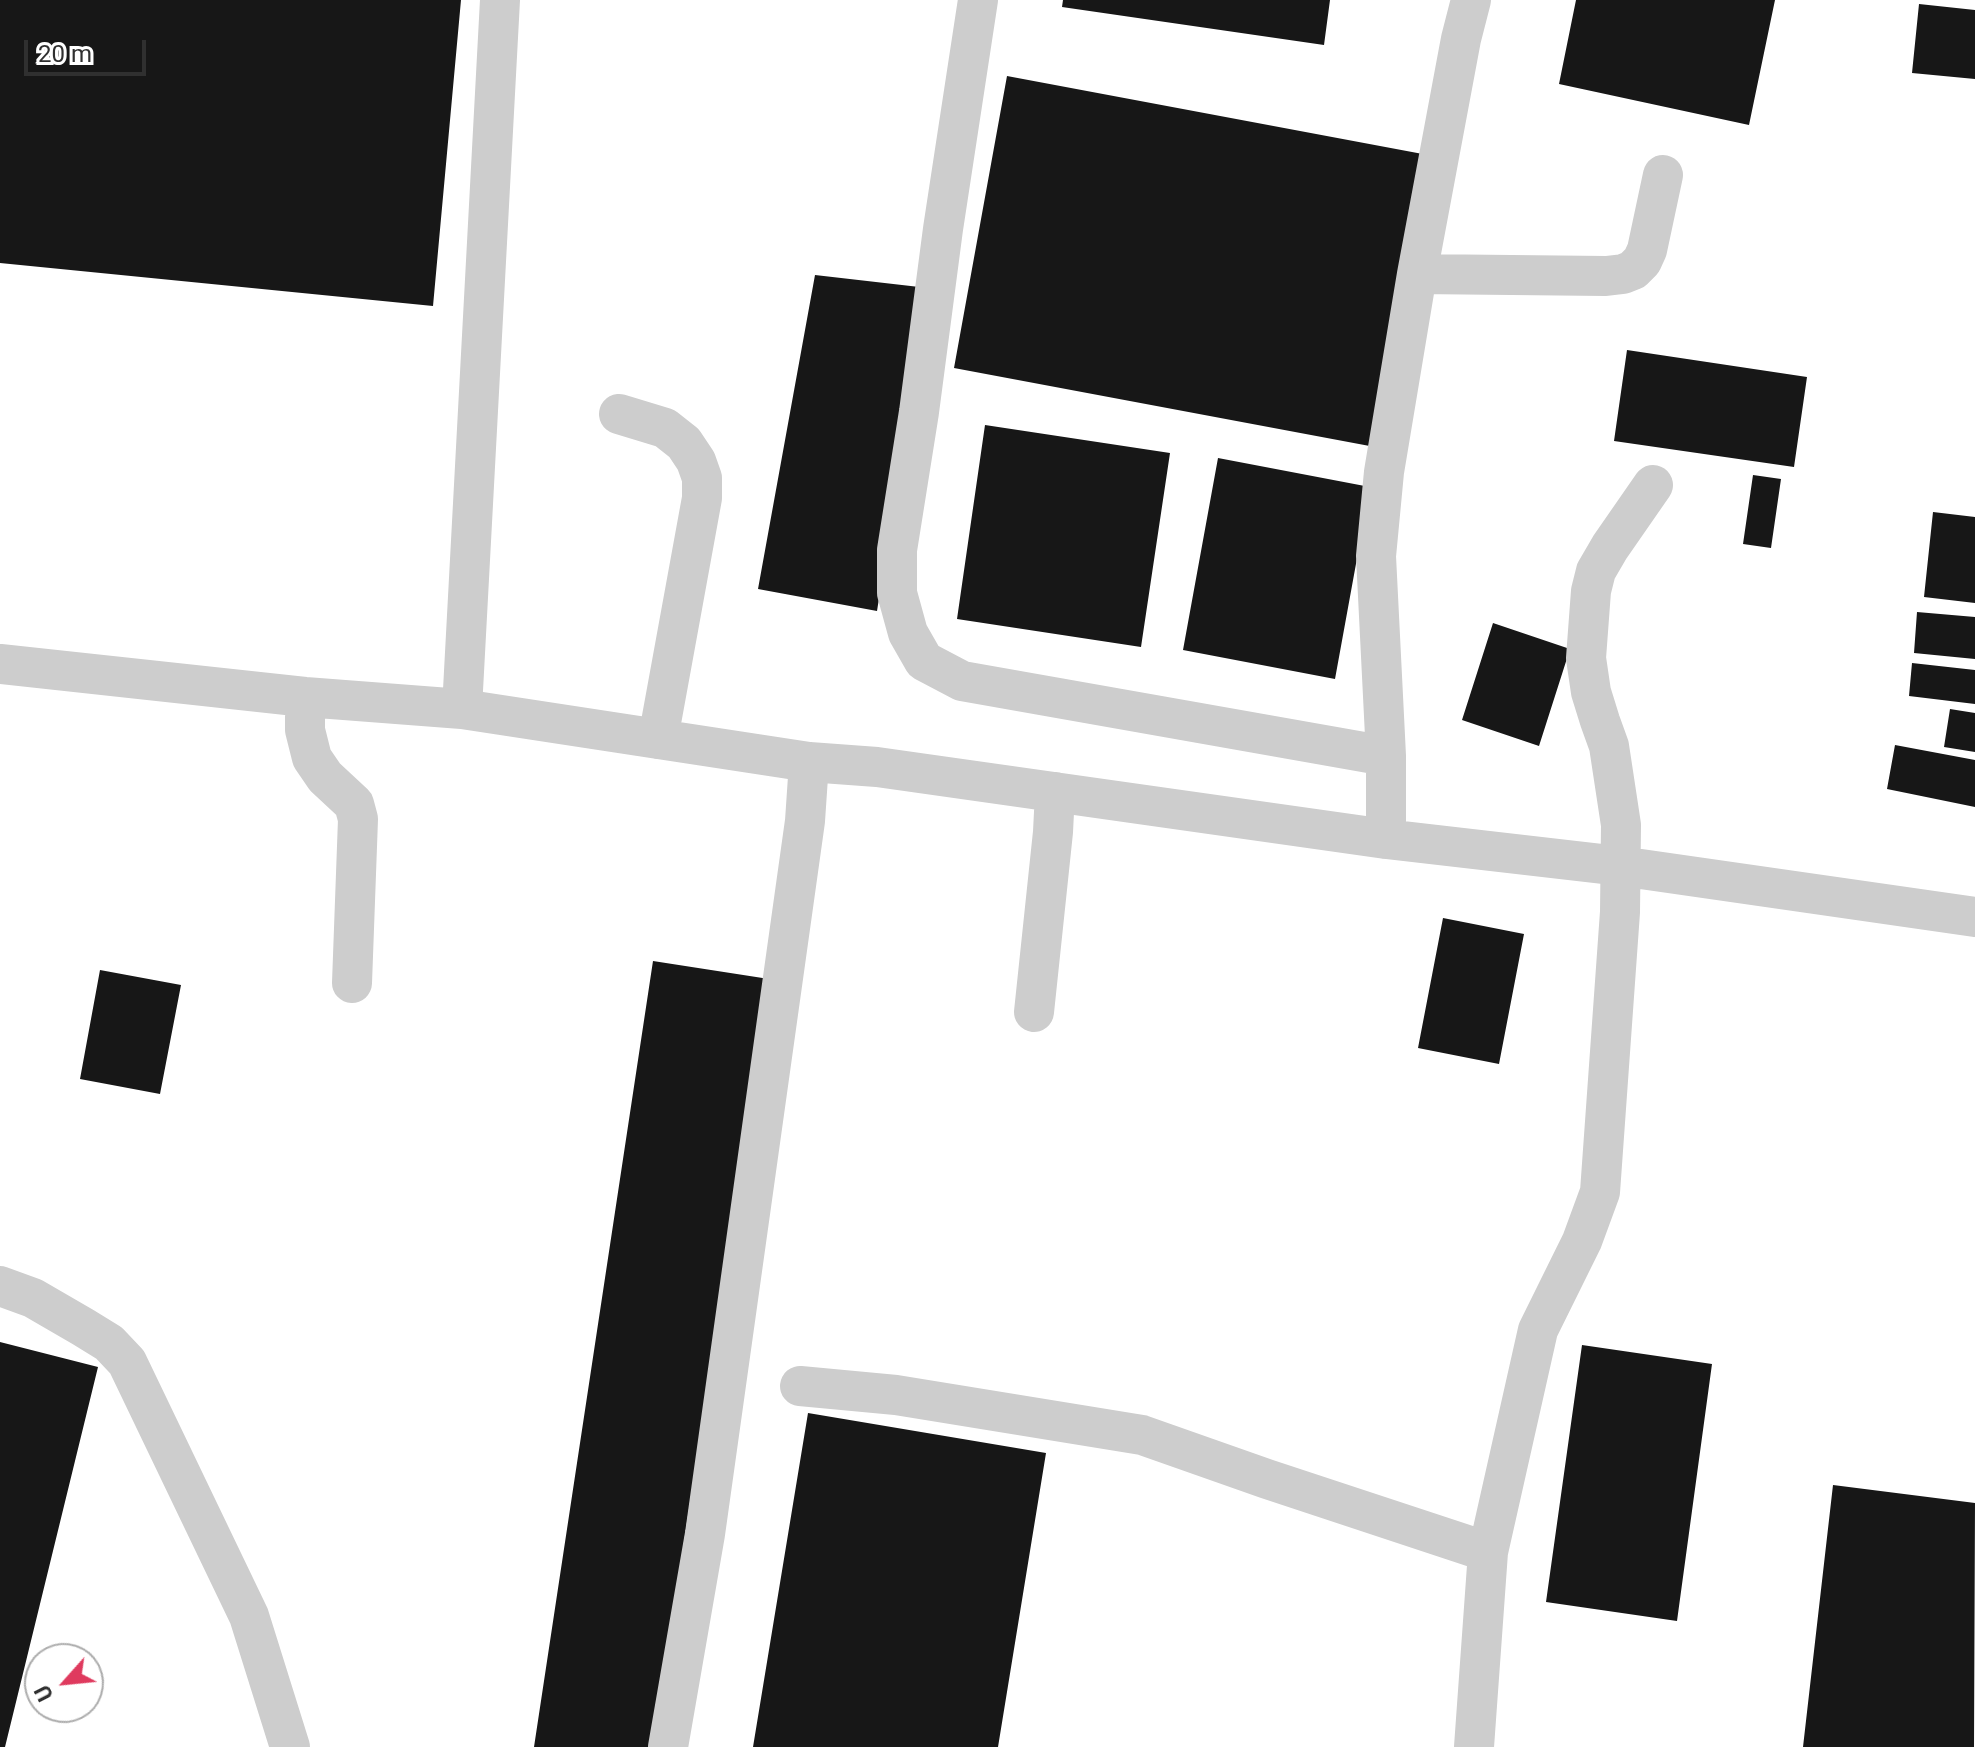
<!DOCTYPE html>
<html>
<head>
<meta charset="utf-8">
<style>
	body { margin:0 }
	#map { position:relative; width:1975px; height:1747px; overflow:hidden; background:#fff; font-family:Roboto,sans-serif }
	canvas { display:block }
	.north { position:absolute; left:24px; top:1643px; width:80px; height:80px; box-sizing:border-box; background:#fff; border:2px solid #acacac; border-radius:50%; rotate:243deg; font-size:22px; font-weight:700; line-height:32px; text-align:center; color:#303030 }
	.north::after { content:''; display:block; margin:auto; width:28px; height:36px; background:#df3a5e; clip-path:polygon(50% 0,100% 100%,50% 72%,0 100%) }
	.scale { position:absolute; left:24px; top:40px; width:122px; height:36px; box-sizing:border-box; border:4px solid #303030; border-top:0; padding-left:10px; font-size:24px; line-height:28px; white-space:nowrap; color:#303030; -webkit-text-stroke:6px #fff; paint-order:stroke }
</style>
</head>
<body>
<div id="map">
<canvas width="1975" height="1747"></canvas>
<div class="north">U</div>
<div class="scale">20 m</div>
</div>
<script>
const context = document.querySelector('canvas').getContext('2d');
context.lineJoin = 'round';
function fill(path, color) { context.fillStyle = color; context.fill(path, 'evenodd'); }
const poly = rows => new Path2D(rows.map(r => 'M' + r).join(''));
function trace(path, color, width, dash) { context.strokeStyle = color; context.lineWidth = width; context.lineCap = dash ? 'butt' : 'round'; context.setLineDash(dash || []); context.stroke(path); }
const building = poly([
	[0,0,461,0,433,306,0,263],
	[1063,0,1330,0,1324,45,1062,7],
	[1576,0,1775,0,1749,125,1559,84],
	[1919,4,1975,10,1975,79,1912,73],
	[1007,76,1428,155,1375,447,954,368],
	[815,275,928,288,877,611,758,589],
	[1627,350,1807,377,1794,467,1614,441],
	[985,425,1170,453,1141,647,957,619],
	[1218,458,1370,487,1335,679,1183,650],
	[1753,475,1781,479,1771,548,1743,544],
	[1933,512,1975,517,1975,603,1924,597],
	[1917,612,1975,617,1975,659,1914,653],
	[1493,623,1570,649,1539,746,1462,720],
	[1912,663,1975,670,1975,704,1909,696],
	[1950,709,1975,713,1975,752,1944,747],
	[1895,745,1975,760,1975,807,1887,789],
	[1443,918,1524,934,1499,1064,1418,1048],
	[653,961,769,979,653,1747,534,1747],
	[100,970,181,985,160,1094,80,1079],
	[0,1342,98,1367,5,1747,0,1747],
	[1582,1345,1712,1364,1677,1621,1546,1602],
	[808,1413,1046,1453,998,1747,753,1747],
	[1833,1485,1975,1503,1974,1747,1803,1747]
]);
const minor = poly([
	[978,0,943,229,919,412,897,550,897,593,908,633,924,661,962,681,1386,756],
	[1417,274,1606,276,1623,274,1633,270,1642,261,1647,250,1663,175],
	[619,414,665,428,684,443,696,461,702,478,702,498,658,739],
	[0,664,305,697,462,709,809,762,877,767,1386,839,1620,866,1975,917],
	[305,697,305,730,312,758,325,777,354,804,358,819,352,983],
	[462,709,500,0],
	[1386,839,1386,756,1376,556,1384,472,1417,274,1461,39,1471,0],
	[1034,1012,1053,832,1055,792],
	[0,1286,33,1298,83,1327,109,1343,127,1362,249,1616,290,1747],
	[800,1386,896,1395,1142,1435,1267,1479,1488,1552],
	[668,1747,705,1534,805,821,809,762],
	[1474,1747,1488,1552,1538,1330,1582,1241,1600,1192,1620,912,1621,825,1609,746,1600,721,1591,692,1586,658,1591,591,1596,571,1610,547,1653,485]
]);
fill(building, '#171717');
trace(minor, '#cdcdcd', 40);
</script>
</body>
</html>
